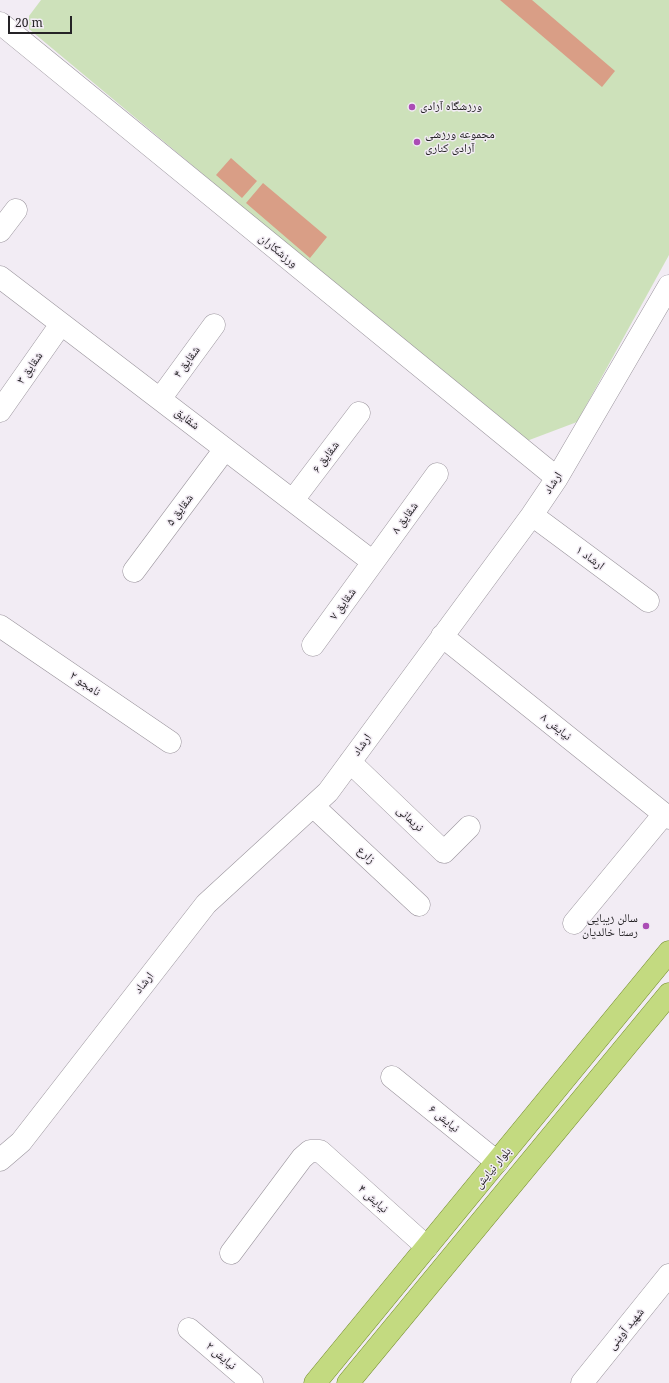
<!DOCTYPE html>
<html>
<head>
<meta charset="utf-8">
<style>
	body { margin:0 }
	#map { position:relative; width:669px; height:1383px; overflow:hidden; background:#f2ecf4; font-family:"Noto Serif",serif }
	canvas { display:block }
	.scale { position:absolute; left:8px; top:16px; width:64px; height:18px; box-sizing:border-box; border:2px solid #252326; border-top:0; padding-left:5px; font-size:12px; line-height:14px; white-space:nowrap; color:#252326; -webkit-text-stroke:3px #f2ecf4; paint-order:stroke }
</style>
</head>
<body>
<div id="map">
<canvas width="669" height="1383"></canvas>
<div class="scale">20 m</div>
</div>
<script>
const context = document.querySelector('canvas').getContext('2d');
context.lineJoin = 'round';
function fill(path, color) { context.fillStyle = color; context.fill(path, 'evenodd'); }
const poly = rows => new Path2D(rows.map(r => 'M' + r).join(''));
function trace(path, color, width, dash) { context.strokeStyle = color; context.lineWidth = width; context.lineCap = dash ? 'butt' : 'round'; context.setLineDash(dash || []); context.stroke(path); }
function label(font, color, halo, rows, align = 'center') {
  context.font = font + ' "Noto Serif","Noto Naskh Arabic",serif'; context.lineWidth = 3; context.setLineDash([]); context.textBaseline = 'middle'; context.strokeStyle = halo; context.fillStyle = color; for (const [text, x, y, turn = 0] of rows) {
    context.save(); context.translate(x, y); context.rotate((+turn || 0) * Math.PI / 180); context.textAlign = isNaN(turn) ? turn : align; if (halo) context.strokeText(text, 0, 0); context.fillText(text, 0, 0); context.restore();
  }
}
const green = poly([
	[41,0,669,0,669,255,577,422,524,442,29,29,29,16]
]);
const building = poly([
	[500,0,532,0,615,71,602,87],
	[231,158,257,181,242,198,216,175],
	[263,183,327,237,310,258,246,203]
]);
const minor = poly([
	[0,23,557,478],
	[0,231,16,210],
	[0,277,373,562],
	[160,399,214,325],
	[0,411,61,324],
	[293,500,359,413],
	[532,515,648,601],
	[134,571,225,449],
	[0,626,170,742],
	[442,636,669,818],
	[313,645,437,474],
	[350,762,444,852,469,827],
	[313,806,419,905],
	[574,923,664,814],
	[392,1077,497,1162],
	[0,1160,21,1142,206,904,328,792,532,515,557,478,669,286],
	[231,1253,302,1158,310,1151,320,1151,427,1247],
	[189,1329,252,1383],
	[582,1383,669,1275]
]);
const major = poly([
	[315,1383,669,952],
	[348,1383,669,994]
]);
const markers = [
	[412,107,4,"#ab4cb5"],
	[417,142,4,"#ab4cb5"],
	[646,926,4,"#ab4cb5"]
];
const poiNames = [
	["ورزشگاه آزادی",420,107],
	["مجموعه ورزشی",425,135],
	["آزادی کناری",425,149],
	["سالن زیبایی",638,919,"right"],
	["رستا خالدیان",638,933,"right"]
];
const streetNames = [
	["ورزشکاران",278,251,39],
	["شقایق ۴",187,362,-54],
	["شقایق ۳",30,368,-55],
	["شقایق",187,419,37],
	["شقایق ۶",326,457,-53],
	["ارشاد",553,483,-57],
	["شقایق ۵",180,510,-53],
	["شقایق ۸",405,518,-54],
	["ارشاد ۱",590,558,36],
	["شقایق ۷",343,604,-54],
	["نامجو ۲",85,684,34],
	["نیایش ۸",556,727,39],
	["ارشاد",362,745,-54],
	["نریمانی",410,819,43],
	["زارع",366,855,43],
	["ارشاد",144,983,-52],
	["نیایش ۶",444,1119,39],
	["بلوار نیایش",493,1168,-50],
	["نیایش ۴",373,1199,42],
	["شهید آوینی",626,1329,-51],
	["نیایش ۲",221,1356,41]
];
fill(green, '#cde1ba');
fill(building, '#d99e86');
trace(minor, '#9b959d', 23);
trace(major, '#728a2a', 23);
trace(minor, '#fff', 22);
trace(major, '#c3da80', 22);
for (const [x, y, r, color] of markers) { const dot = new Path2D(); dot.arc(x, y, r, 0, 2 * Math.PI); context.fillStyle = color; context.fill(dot); trace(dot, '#f2ecf4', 1.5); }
label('12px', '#252326', '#f2ecf4', poiNames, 'left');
label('12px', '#252326', '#f2ecf4', streetNames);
</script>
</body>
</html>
